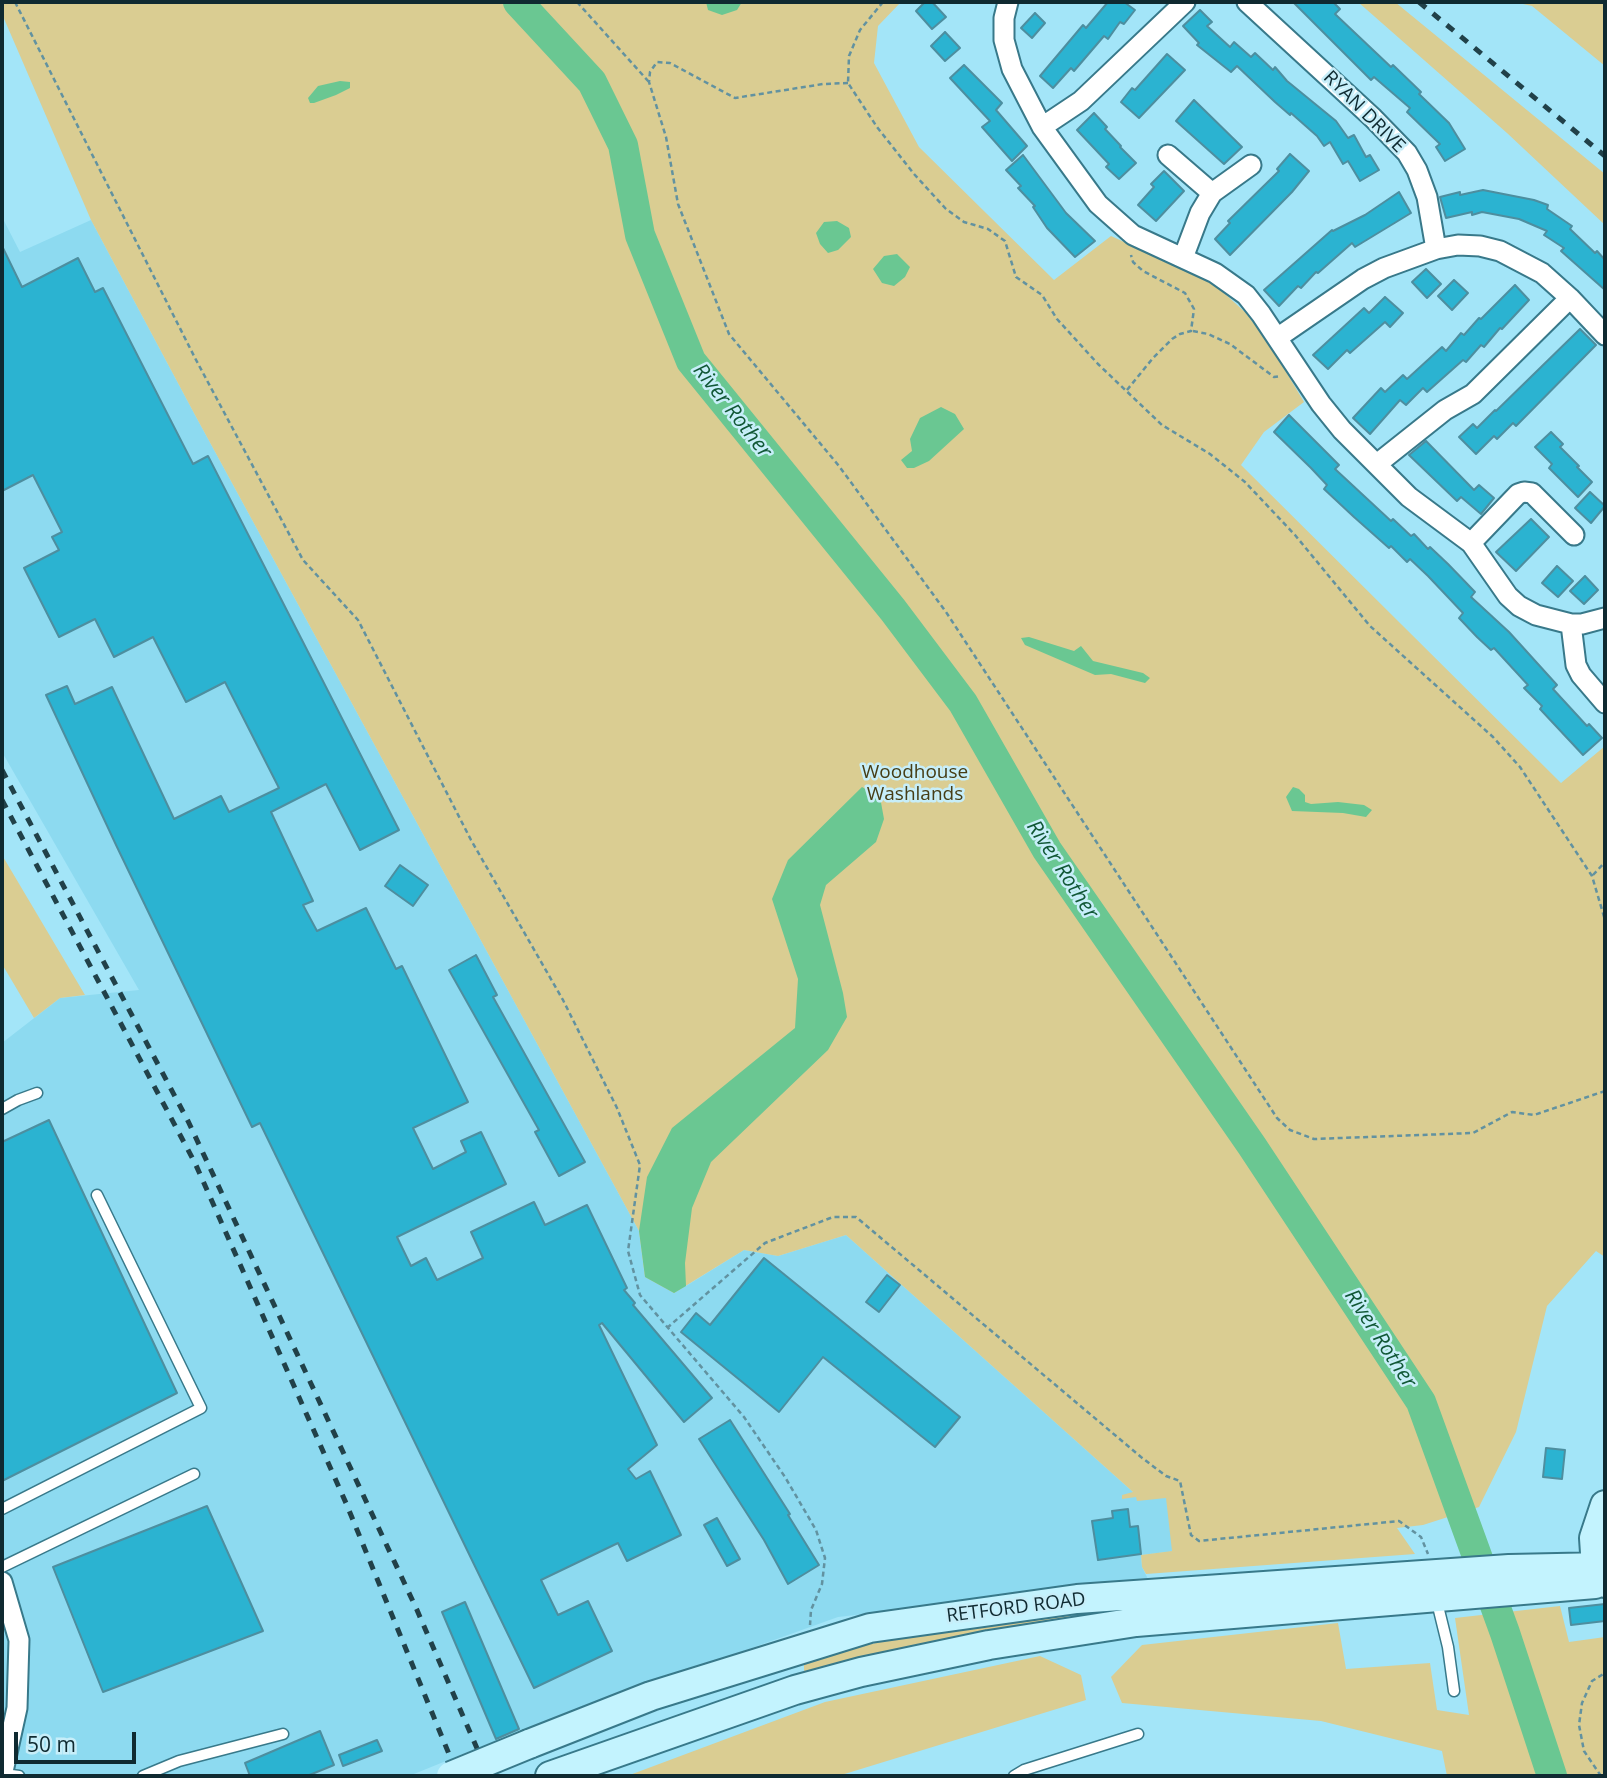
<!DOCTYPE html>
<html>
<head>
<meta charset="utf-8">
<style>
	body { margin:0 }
	#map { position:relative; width:1607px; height:1778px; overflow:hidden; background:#a3e5f8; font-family:"Open Sans",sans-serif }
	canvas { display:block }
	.frame { position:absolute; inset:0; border:4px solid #0f2a31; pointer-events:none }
	.scale { position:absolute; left:14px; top:1732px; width:122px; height:32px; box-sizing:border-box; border:4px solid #0f2a31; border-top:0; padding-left:9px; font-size:21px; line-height:24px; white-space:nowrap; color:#0f2a31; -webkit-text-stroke:5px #c7eef9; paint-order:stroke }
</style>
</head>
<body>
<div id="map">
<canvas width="1607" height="1778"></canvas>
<div class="frame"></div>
<div class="scale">50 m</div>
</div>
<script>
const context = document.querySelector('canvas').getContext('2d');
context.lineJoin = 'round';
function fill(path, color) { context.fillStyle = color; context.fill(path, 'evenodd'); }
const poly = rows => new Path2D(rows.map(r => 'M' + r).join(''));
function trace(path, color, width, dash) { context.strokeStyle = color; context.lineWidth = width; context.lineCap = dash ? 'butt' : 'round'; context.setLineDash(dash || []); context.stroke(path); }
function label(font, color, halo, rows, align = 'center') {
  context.font = font + ' "Open Sans",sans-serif'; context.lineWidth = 5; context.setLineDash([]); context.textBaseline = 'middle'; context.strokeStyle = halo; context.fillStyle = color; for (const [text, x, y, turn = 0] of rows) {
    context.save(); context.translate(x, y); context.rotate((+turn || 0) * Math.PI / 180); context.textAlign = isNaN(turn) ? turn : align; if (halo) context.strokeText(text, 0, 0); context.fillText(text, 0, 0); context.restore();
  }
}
const built = poly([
	[2,217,20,252,91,220,195,415,639,1231,645,1277,686,1286,744,1250,778,1256,846,1235,1133,1492,1169,1489,1176,1551,1141,1555,1142,1567,1149,1581,838,1617,515,1733,409,1776,2,1776,2,1043,60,998,139,990,2,752]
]);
const green = poly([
	[2,2,901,2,878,26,874,63,919,147,1054,280,1111,236,1212,282,1246,313,1272,348,1304,402,1264,432,1241,465,1561,783,1605,746,1605,1257,1596,1251,1547,1306,1516,1432,1479,1507,1423,1525,1397,1528,1415,1554,1146,1574,1142,1567,1141,1555,1172,1551,1166,1498,1137,1501,1136,1497,1122,1499,1122,1495,1133,1492,846,1235,778,1256,744,1250,674,1293,645,1277,639,1231,195,415,91,220,2,14],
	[1358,2,1395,2,1605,174,1605,225,1507,133],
	[1514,2,1605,2,1605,66,1532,6],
	[2,855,85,995,60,998,34,1018,2,964],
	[1560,1606,1569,1642,1605,1637,1605,1776,1447,1776,1442,1751,1321,1721,1122,1703,1111,1677,1142,1645,1338,1623,1346,1669,1430,1663,1437,1710,1469,1715,1455,1618],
	[1066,1615,1072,1618,806,1675,804,1670,804,1665,811,1658,866,1645,919,1634],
	[1040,1656,1081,1675,1086,1700,838,1776,627,1776,825,1702]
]);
const water = poly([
	[706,2,742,2,737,10,722,15,708,10],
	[340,81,350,82,350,88,336,95,314,103,310,103,308,98,318,86],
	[837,221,849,228,851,237,838,250,828,253,820,244,816,233,824,222],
	[897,254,910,267,905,277,894,286,882,283,873,269,884,256],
	[941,407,955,414,964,429,929,461,914,468,907,468,901,460,912,451,910,439,920,418],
	[1029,637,1074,651,1081,646,1093,661,1143,673,1150,678,1145,683,1111,674,1095,675,1025,645,1021,638],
	[862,787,880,797,884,819,876,842,826,885,820,905,843,993,847,1017,828,1050,711,1162,692,1208,685,1263,686,1286,674,1293,645,1277,639,1231,647,1177,672,1128,795,1028,798,979,772,899,788,860],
	[1293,787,1299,789,1305,795,1305,802,1311,804,1338,802,1364,805,1372,810,1366,817,1343,813,1292,811,1286,797]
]);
const river = poly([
	[518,2,592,82,623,145,640,235,691,361,893,610,963,703,1047,850,1252,1146,1421,1402,1505,1633,1552,1776]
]);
const building = poly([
	[925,2,932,2,946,17,932,29,916,11,925,2],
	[1108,2,1124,2,1135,10,1124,24,1120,22,1108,39,1104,36,1074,71,1071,68,1053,88,1040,76,1083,25,1086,28,1108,2],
	[1293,2,1333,2,1340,9,1335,14,1391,67,1393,65,1421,92,1419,94,1449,123,1465,149,1445,161,1436,147,1440,144,1407,112,1410,108,1374,77,1371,80,1293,2],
	[1200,10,1212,22,1207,26,1230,47,1234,42,1251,57,1255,53,1273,70,1275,67,1287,81,1336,121,1348,138,1354,135,1366,157,1370,155,1379,170,1360,181,1348,161,1343,164,1330,142,1324,146,1317,136,1291,113,1290,115,1275,102,1237,66,1231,72,1197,45,1199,43,1183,26,1200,10],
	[1035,13,1045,23,1032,38,1021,28,1035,13],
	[945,32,960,48,945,61,931,46,945,32],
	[1167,54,1185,70,1139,118,1121,102,1132,88,1135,90,1167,54],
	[964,65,1002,103,996,110,1027,146,1012,161,982,127,990,121,950,78,964,65],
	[1194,100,1242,147,1224,164,1176,121,1194,100],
	[1094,113,1107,127,1105,129,1121,146,1120,147,1136,163,1119,179,1106,167,1109,164,1077,130,1094,113],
	[1290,154,1309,171,1292,192,1230,255,1215,239,1230,223,1228,221,1279,171,1277,169,1290,154],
	[1023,155,1066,213,1095,241,1075,257,1047,228,1033,207,1035,206,1018,188,1021,186,1006,170,1023,155],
	[1164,171,1184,191,1156,221,1138,205,1154,187,1151,184,1164,171],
	[1483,190,1534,200,1548,205,1547,209,1572,226,1570,229,1595,253,1597,251,1605,260,1605,290,1561,251,1564,248,1544,235,1547,231,1519,219,1482,212,1472,215,1472,212,1446,218,1440,197,1460,192,1460,195,1483,190],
	[1399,192,1411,213,1355,247,1352,243,1318,273,1316,272,1301,288,1298,286,1279,306,1264,290,1332,230,1333,231,1365,215,1399,192],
	[2,246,22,287,78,258,95,292,103,288,193,464,208,456,399,830,360,850,326,784,271,812,313,901,303,905,317,931,366,908,396,969,402,966,468,1102,413,1128,433,1169,466,1152,461,1141,481,1132,506,1184,397,1237,411,1266,426,1258,437,1280,483,1258,471,1232,534,1202,545,1225,587,1205,627,1288,624,1290,635,1303,633,1305,712,1398,684,1422,602,1323,599,1325,657,1445,628,1469,636,1479,650,1471,681,1535,627,1561,618,1543,541,1580,558,1615,588,1601,612,1651,534,1688,260,1123,252,1127,117,847,46,695,67,686,75,704,112,687,174,819,221,796,229,812,279,788,225,682,186,702,153,637,114,657,95,619,59,637,24,568,59,550,52,537,62,532,33,475,2,491,2,246],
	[1426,269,1441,284,1427,298,1412,282,1426,269],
	[1454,280,1468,293,1452,310,1438,296,1454,280],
	[1515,285,1529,300,1502,329,1500,328,1484,347,1481,345,1466,362,1463,360,1427,392,1423,388,1406,405,1400,400,1370,434,1353,418,1381,388,1385,392,1403,375,1407,379,1442,347,1446,351,1461,333,1464,335,1479,318,1481,319,1515,285],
	[1385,297,1403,313,1390,327,1385,322,1350,353,1347,350,1328,369,1313,355,1364,308,1369,313,1385,297],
	[1580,329,1596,345,1516,426,1513,423,1497,439,1494,436,1476,454,1459,437,1473,424,1477,428,1495,410,1496,411,1580,329],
	[1289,415,1339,465,1335,469,1391,521,1393,519,1411,536,1414,534,1428,549,1430,547,1448,564,1475,592,1471,597,1509,632,1557,685,1553,689,1587,726,1589,724,1602,738,1583,755,1540,709,1542,706,1524,688,1528,685,1494,648,1491,650,1477,637,1459,618,1463,613,1428,576,1410,559,1407,562,1391,546,1389,548,1354,517,1324,489,1327,485,1311,468,1274,432,1289,415],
	[1551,432,1563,444,1560,447,1579,466,1577,467,1592,482,1578,497,1549,468,1552,464,1535,447,1551,432],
	[1426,441,1474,490,1479,485,1494,498,1481,514,1461,497,1457,501,1409,455,1426,441],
	[1590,492,1605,506,1591,523,1575,508,1590,492],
	[1531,519,1549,537,1516,571,1496,552,1531,519],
	[1557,566,1573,581,1558,597,1542,583,1557,566],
	[1585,576,1598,590,1584,604,1570,591,1585,576],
	[400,865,428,885,413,906,385,886,400,865],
	[476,955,497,995,493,997,585,1162,559,1176,535,1132,539,1130,449,970,476,955],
	[49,1120,177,1393,2,1481,2,1142,49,1120],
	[764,1258,960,1417,935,1447,823,1357,779,1412,681,1332,696,1313,710,1325,764,1258],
	[887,1275,900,1285,879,1312,866,1302,887,1275],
	[730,1420,790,1514,788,1515,819,1565,788,1584,764,1540,699,1439,730,1420],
	[1546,1448,1565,1450,1562,1479,1543,1477,1546,1448],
	[207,1506,263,1631,103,1692,53,1567,207,1506],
	[1128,1509,1130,1527,1138,1526,1141,1554,1098,1560,1092,1521,1113,1518,1112,1511,1128,1509],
	[717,1518,740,1559,727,1566,704,1525,717,1518],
	[465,1602,519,1729,496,1739,442,1612,465,1602],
	[1605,1604,1605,1621,1571,1625,1569,1608,1605,1604],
	[320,1731,334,1765,307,1776,250,1776,245,1763,320,1731],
	[377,1740,382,1751,343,1766,339,1755,377,1740]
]);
const path = poly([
	[15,2,195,358,303,560,358,620,471,840,563,1000,617,1108,640,1165,628,1251,640,1295,744,1417,785,1477,816,1530,825,1558,822,1584,811,1610,810,1625],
	[577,2,649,82],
	[883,2,860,30,849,56,848,83,877,127,914,174,946,209,964,222,988,229,1005,241,1016,277,1042,295,1057,319,1098,364,1162,425,1210,454,1245,482,1295,535,1370,626,1493,737,1520,767,1592,876,1605,920],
	[848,83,823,84,735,98,670,63,657,62,650,72,649,82,666,137,678,204,729,334,839,466,946,612,1277,1118,1290,1130,1314,1139,1473,1133,1512,1112,1534,1115,1605,1091],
	[1193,331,1208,334,1230,344,1274,377,1281,376],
	[1127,390,1153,358,1172,339,1180,334,1191,331,1194,309,1185,293,1143,271,1133,262,1131,255],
	[1593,875,1605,862],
	[667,1328,765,1243,833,1217,856,1217,1141,1457,1166,1476,1180,1481,1191,1535,1199,1541,1399,1521,1421,1537,1428,1554],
	[1601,1776,1584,1751,1579,1725,1582,1703,1592,1681,1605,1673]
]);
const service = poly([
	[2,1109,18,1100,37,1093],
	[2,1509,201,1408,97,1195],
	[2,1567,194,1474],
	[1436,1598,1448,1647,1454,1691],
	[4,1774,19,1776],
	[143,1776,179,1761,283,1734],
	[1014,1776,1024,1770,1138,1734]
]);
const minor = poly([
	[1008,2,1004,18,1004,40,1012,69,1042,127,1098,204,1133,235,1215,273,1246,295,1261,314,1321,404,1342,430,1409,497,1471,543,1508,596,1519,606,1536,615,1571,624,1582,624,1605,618],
	[1247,2,1373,118,1407,153,1417,170,1427,197,1436,249],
	[1042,127,1081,101,1185,2],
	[1168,155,1212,193],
	[1183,258,1200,213,1212,193,1251,165],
	[1277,338,1363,279,1384,268,1436,249,1458,245,1480,246,1500,251,1542,273,1570,298,1605,335],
	[1377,464,1445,410,1473,394,1570,298],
	[1471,543,1518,494,1524,492,1532,493,1574,535],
	[1571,624,1576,665,1581,675,1605,703],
	[2,1582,19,1640,17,1708,2,1776]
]);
const secondary = poly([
	[1605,1505,1594,1538,1596,1568,1605,1583],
	[529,1744,651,1696,870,1628,1077,1599,1509,1569,1605,1567],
	[550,1776,795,1690,861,1672,989,1645,1136,1622,1595,1584]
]);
const rail = poly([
	[1419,2,1605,156],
	[2,770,188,1121,417,1610,489,1776],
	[2,800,195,1163,346,1503,458,1776]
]);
const secondaryBridge = poly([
	[451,1776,529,1744]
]);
const streetNames = [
	["RYAN DRIVE",1364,112,45],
	["RETFORD ROAD",1016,1608,-7]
];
const parkNames = [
	["Woodhouse",915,773],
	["Washlands",915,795]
];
const waterNames = [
	["River Rother",732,411,52],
	["River Rother",1062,870,57],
	["River Rother",1380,1339,57]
];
fill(built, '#8ddaf0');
fill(green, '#dacd92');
fill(water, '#6ac792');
trace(river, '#6ac792', 30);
fill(building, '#2bb3d1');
trace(building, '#4d8e9f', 2);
trace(service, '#38798a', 13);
trace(minor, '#38798a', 23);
trace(secondary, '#38798a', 32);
trace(path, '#6292a0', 2.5, [5, 3.5]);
trace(service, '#fff', 10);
trace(minor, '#fff', 19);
trace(secondary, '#c3f3fe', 28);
trace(rail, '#214149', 5, [9, 9]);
trace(secondaryBridge, '#38798a', 32, []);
trace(secondaryBridge, '#c3f3fe', 28);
label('19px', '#0f2a31', '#c7eef9', streetNames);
label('19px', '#463d15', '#c7eef9', parkNames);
label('italic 21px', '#115836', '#c7eef9', waterNames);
</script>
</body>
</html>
